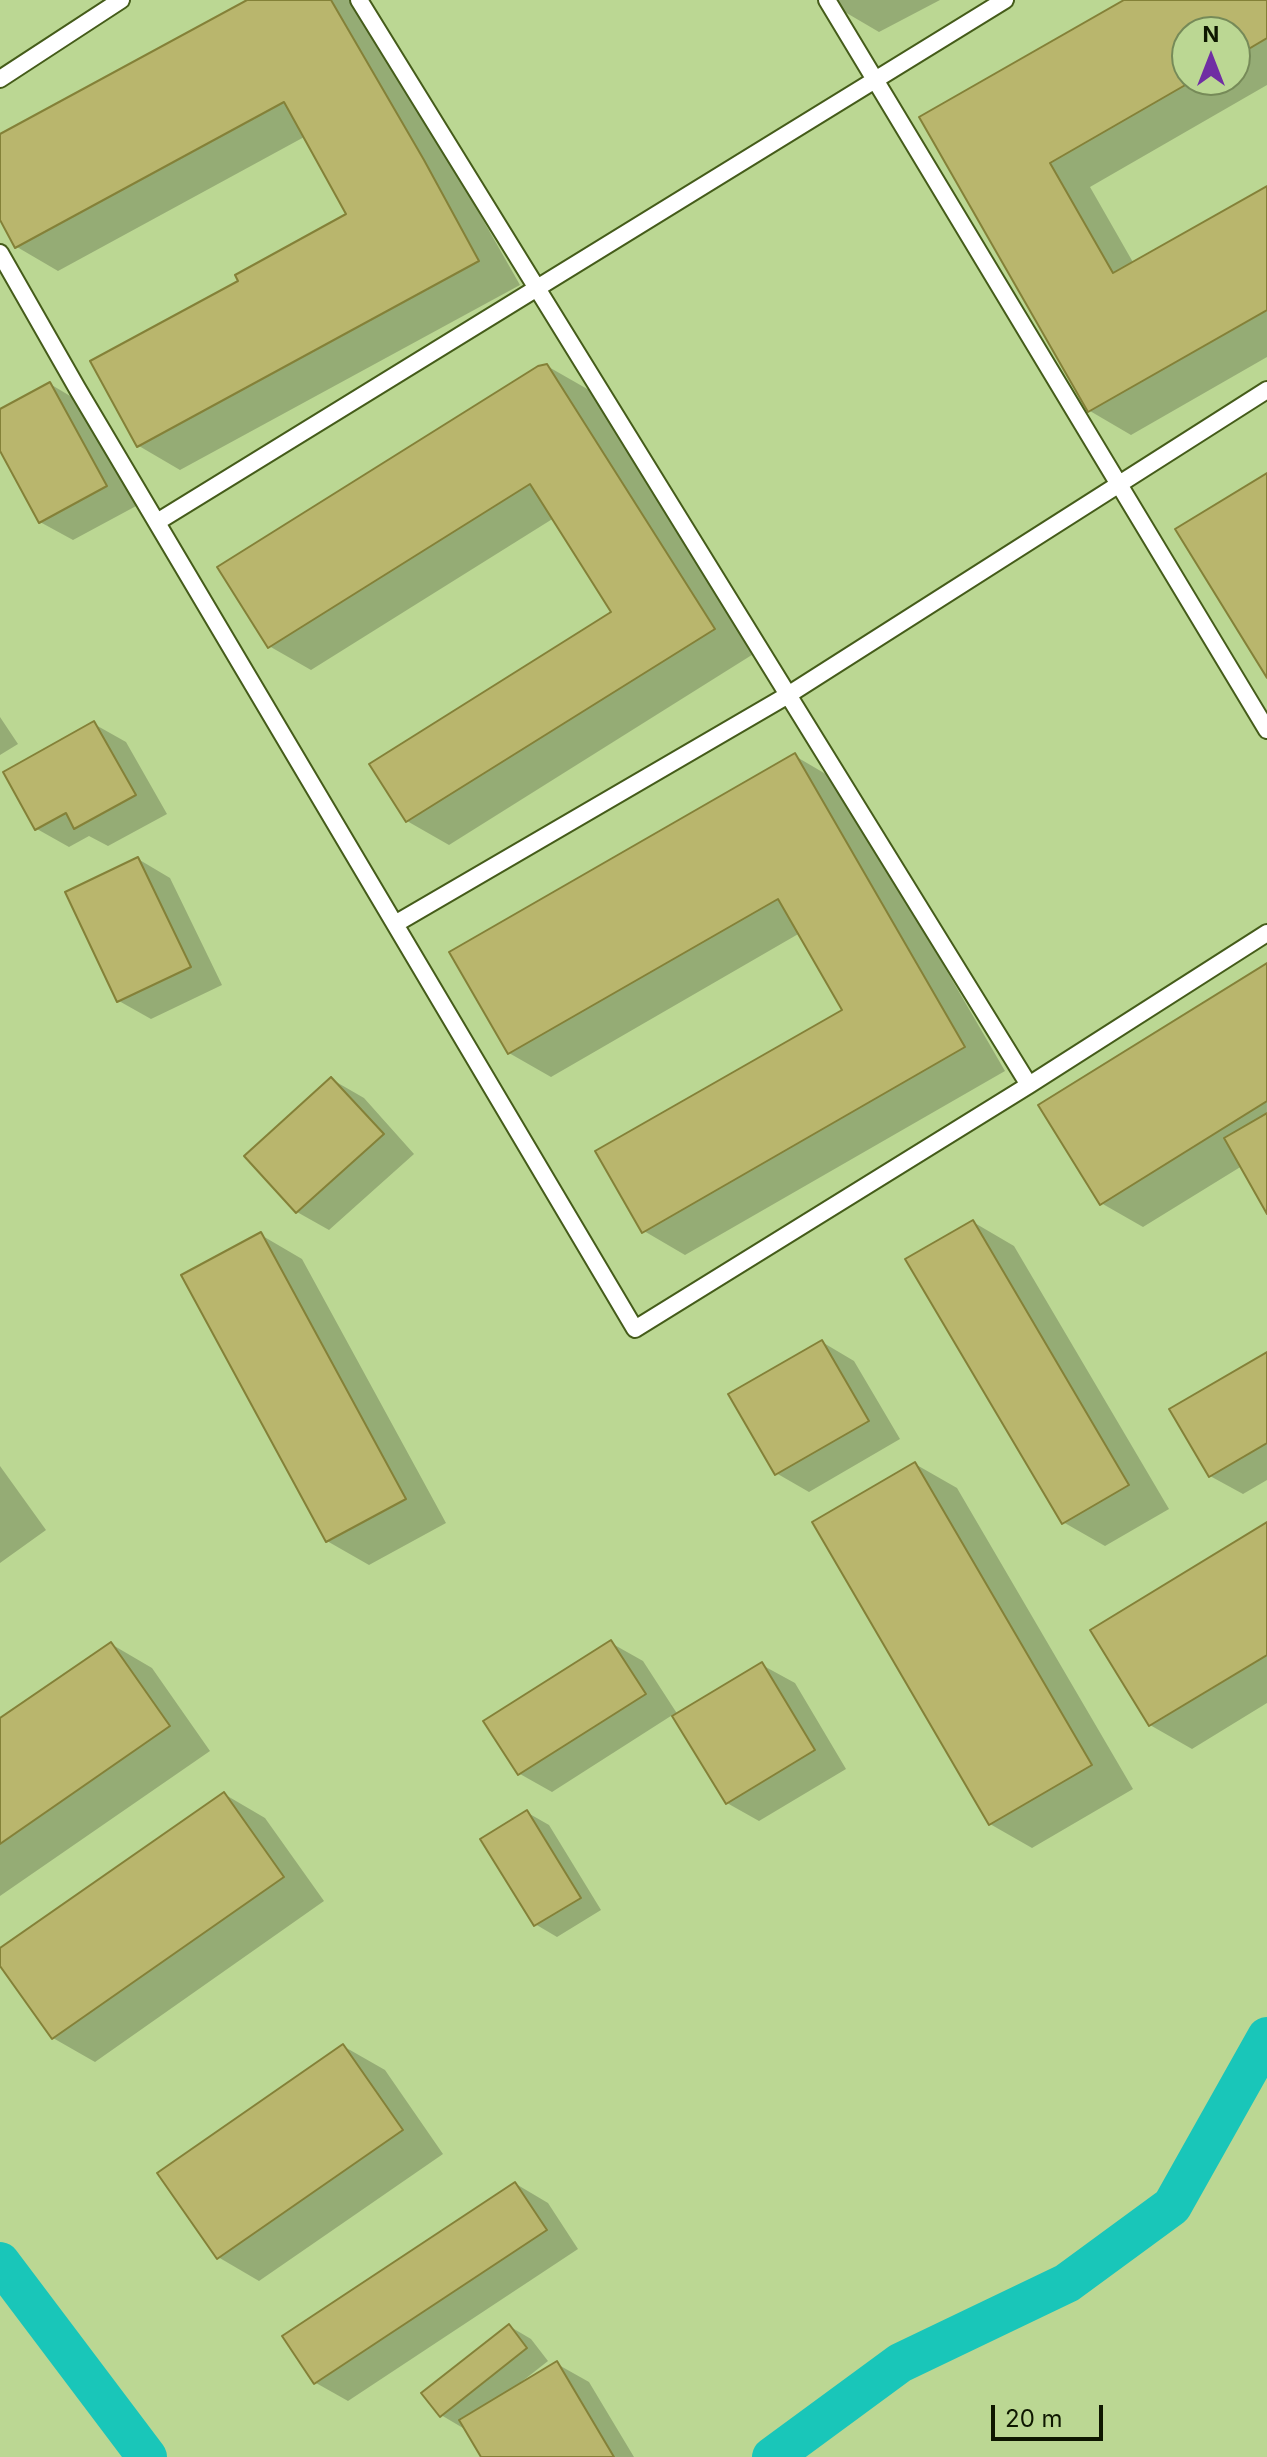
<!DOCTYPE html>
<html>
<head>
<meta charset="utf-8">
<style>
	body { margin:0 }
	#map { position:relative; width:1267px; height:2457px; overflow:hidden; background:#bbd793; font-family:Inter,sans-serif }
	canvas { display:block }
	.north { position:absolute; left:1171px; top:16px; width:80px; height:80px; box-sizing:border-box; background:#bbd793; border:2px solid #768a58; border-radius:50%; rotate:0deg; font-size:22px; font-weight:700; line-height:32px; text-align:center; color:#0e1700 }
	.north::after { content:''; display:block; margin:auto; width:28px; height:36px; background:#702ea3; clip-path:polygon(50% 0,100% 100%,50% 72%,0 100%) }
	.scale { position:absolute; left:991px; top:2405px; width:112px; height:36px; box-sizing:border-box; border:4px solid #0e1700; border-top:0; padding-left:10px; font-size:24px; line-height:28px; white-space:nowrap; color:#0e1700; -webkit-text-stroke:6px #bbd793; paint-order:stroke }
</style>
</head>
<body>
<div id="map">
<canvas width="1267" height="2457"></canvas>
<div class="north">N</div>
<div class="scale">20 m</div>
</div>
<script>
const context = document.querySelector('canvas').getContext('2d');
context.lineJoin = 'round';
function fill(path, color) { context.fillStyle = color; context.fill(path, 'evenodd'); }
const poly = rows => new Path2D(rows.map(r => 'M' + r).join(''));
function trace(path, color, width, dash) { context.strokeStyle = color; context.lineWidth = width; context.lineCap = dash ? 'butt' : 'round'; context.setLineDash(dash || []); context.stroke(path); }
const shadow = poly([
	[252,0,358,0,520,285,180,470,139,446,241,282,348,215,306,136,58,271,17,247,0,216,0,137],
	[834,0,940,0,879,32,838,8],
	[1128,0,1267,0,1267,85,1090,187,1134,264,1267,188,1267,357,1131,435,1090,411,922,118],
	[1187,32,1235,32,1235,80,1187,80],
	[547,366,589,390,755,653,449,845,407,821,614,613,554,518,311,670,269,646],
	[50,384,82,403,138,505,73,540,40,522,0,447,0,411],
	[0,717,18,744,0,755],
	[94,724,126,742,167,814,108,846,89,836,69,847,37,829],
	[795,756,836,780,1005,1071,685,1255,644,1231,844,1010,800,933,551,1077,509,1053],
	[138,859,170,878,222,985,151,1019,119,1001],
	[1267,965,1267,1210,1242,1166,1143,1227,1101,1203],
	[331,1079,364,1098,414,1154,329,1230,297,1212,246,1156],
	[973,1222,1014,1246,1169,1509,1105,1546,1063,1522],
	[261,1235,302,1259,446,1523,369,1565,327,1541],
	[822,1342,854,1361,900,1439,809,1492,776,1473],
	[1267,1354,1267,1480,1243,1494,1210,1476],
	[915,1464,957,1488,1133,1789,1032,1848,990,1824],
	[0,1466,46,1530,0,1563],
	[1267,1524,1267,1703,1192,1749,1150,1725],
	[611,1643,643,1661,678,1715,762,1665,795,1683,846,1769,759,1821,727,1803,674,1714,552,1792,520,1774],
	[111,1644,152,1668,210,1751,0,1896,0,1720],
	[224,1794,265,1818,324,1901,95,2062,53,2038,0,1962,0,1951],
	[528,1813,549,1825,601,1910,557,1937,535,1924],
	[343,2046,385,2070,443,2154,259,2281,218,2257],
	[516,2184,548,2203,578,2249,348,2401,316,2383],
	[509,2326,531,2339,548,2361,520,2383,521,2385,557,2364,589,2382,634,2457,484,2457,465,2426,463,2428,441,2415]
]);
const canal = poly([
	[0,2262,147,2457],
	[772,2457,900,2363,1067,2283,1172,2206,1267,2037]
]);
const building = poly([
	[247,0,331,0,424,160,479,261,137,447,90,361,238,281,235,275,346,214,284,102,15,248,0,220,0,134,247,0],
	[1124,0,1267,0,1267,38,1235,57,1235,32,1187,32,1187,80,1194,80,1050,163,1113,273,1267,186,1267,310,1088,412,919,117,1124,0],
	[547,364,715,629,406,822,369,764,611,612,530,484,268,648,217,567,538,366,547,364],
	[50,382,107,486,39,523,0,451,0,409,50,382],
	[1267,473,1267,678,1175,529,1267,473],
	[94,721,136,795,74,829,66,813,35,830,3,772,94,721],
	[795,753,965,1047,642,1233,595,1151,842,1010,778,899,508,1054,449,952,795,753],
	[138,857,191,967,117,1002,65,892,138,857],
	[1267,963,1267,1101,1100,1205,1038,1105,1267,963],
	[331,1077,384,1134,296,1213,244,1156,331,1077],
	[1267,1113,1267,1214,1224,1138,1267,1113],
	[973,1220,1129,1485,1062,1524,905,1259,973,1220],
	[261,1232,406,1499,326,1542,181,1275,261,1232],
	[822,1340,869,1421,775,1475,728,1394,822,1340],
	[1267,1352,1267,1443,1209,1477,1169,1409,1267,1352],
	[915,1462,1092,1765,989,1825,812,1522,915,1462],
	[1267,1522,1267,1655,1149,1726,1090,1630,1267,1522],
	[611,1640,646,1694,518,1775,483,1721,611,1640],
	[111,1642,170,1726,0,1844,0,1718,111,1642],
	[762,1662,815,1750,726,1804,672,1716,762,1662],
	[224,1792,284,1877,52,2039,0,1966,0,1948,224,1792],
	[527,1810,581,1898,534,1926,480,1839,527,1810],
	[343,2044,403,2130,217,2259,157,2173,343,2044],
	[515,2182,547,2230,314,2384,282,2336,515,2182],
	[509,2324,527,2348,440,2417,421,2393,509,2324],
	[557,2361,614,2457,481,2457,459,2420,557,2361]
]);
const lane = poly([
	[359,0,1029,1085],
	[827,0,1267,730],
	[0,79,121,0],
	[0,253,77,388,635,1329,1029,1085,1267,933],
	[157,522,1005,0],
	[395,924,788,695,1267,390]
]);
fill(shadow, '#0003');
trace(canal, '#19c6b9', 40);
fill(building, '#b9b66d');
trace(building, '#848138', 2);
trace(lane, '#455c1a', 20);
trace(lane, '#fff', 16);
</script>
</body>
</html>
